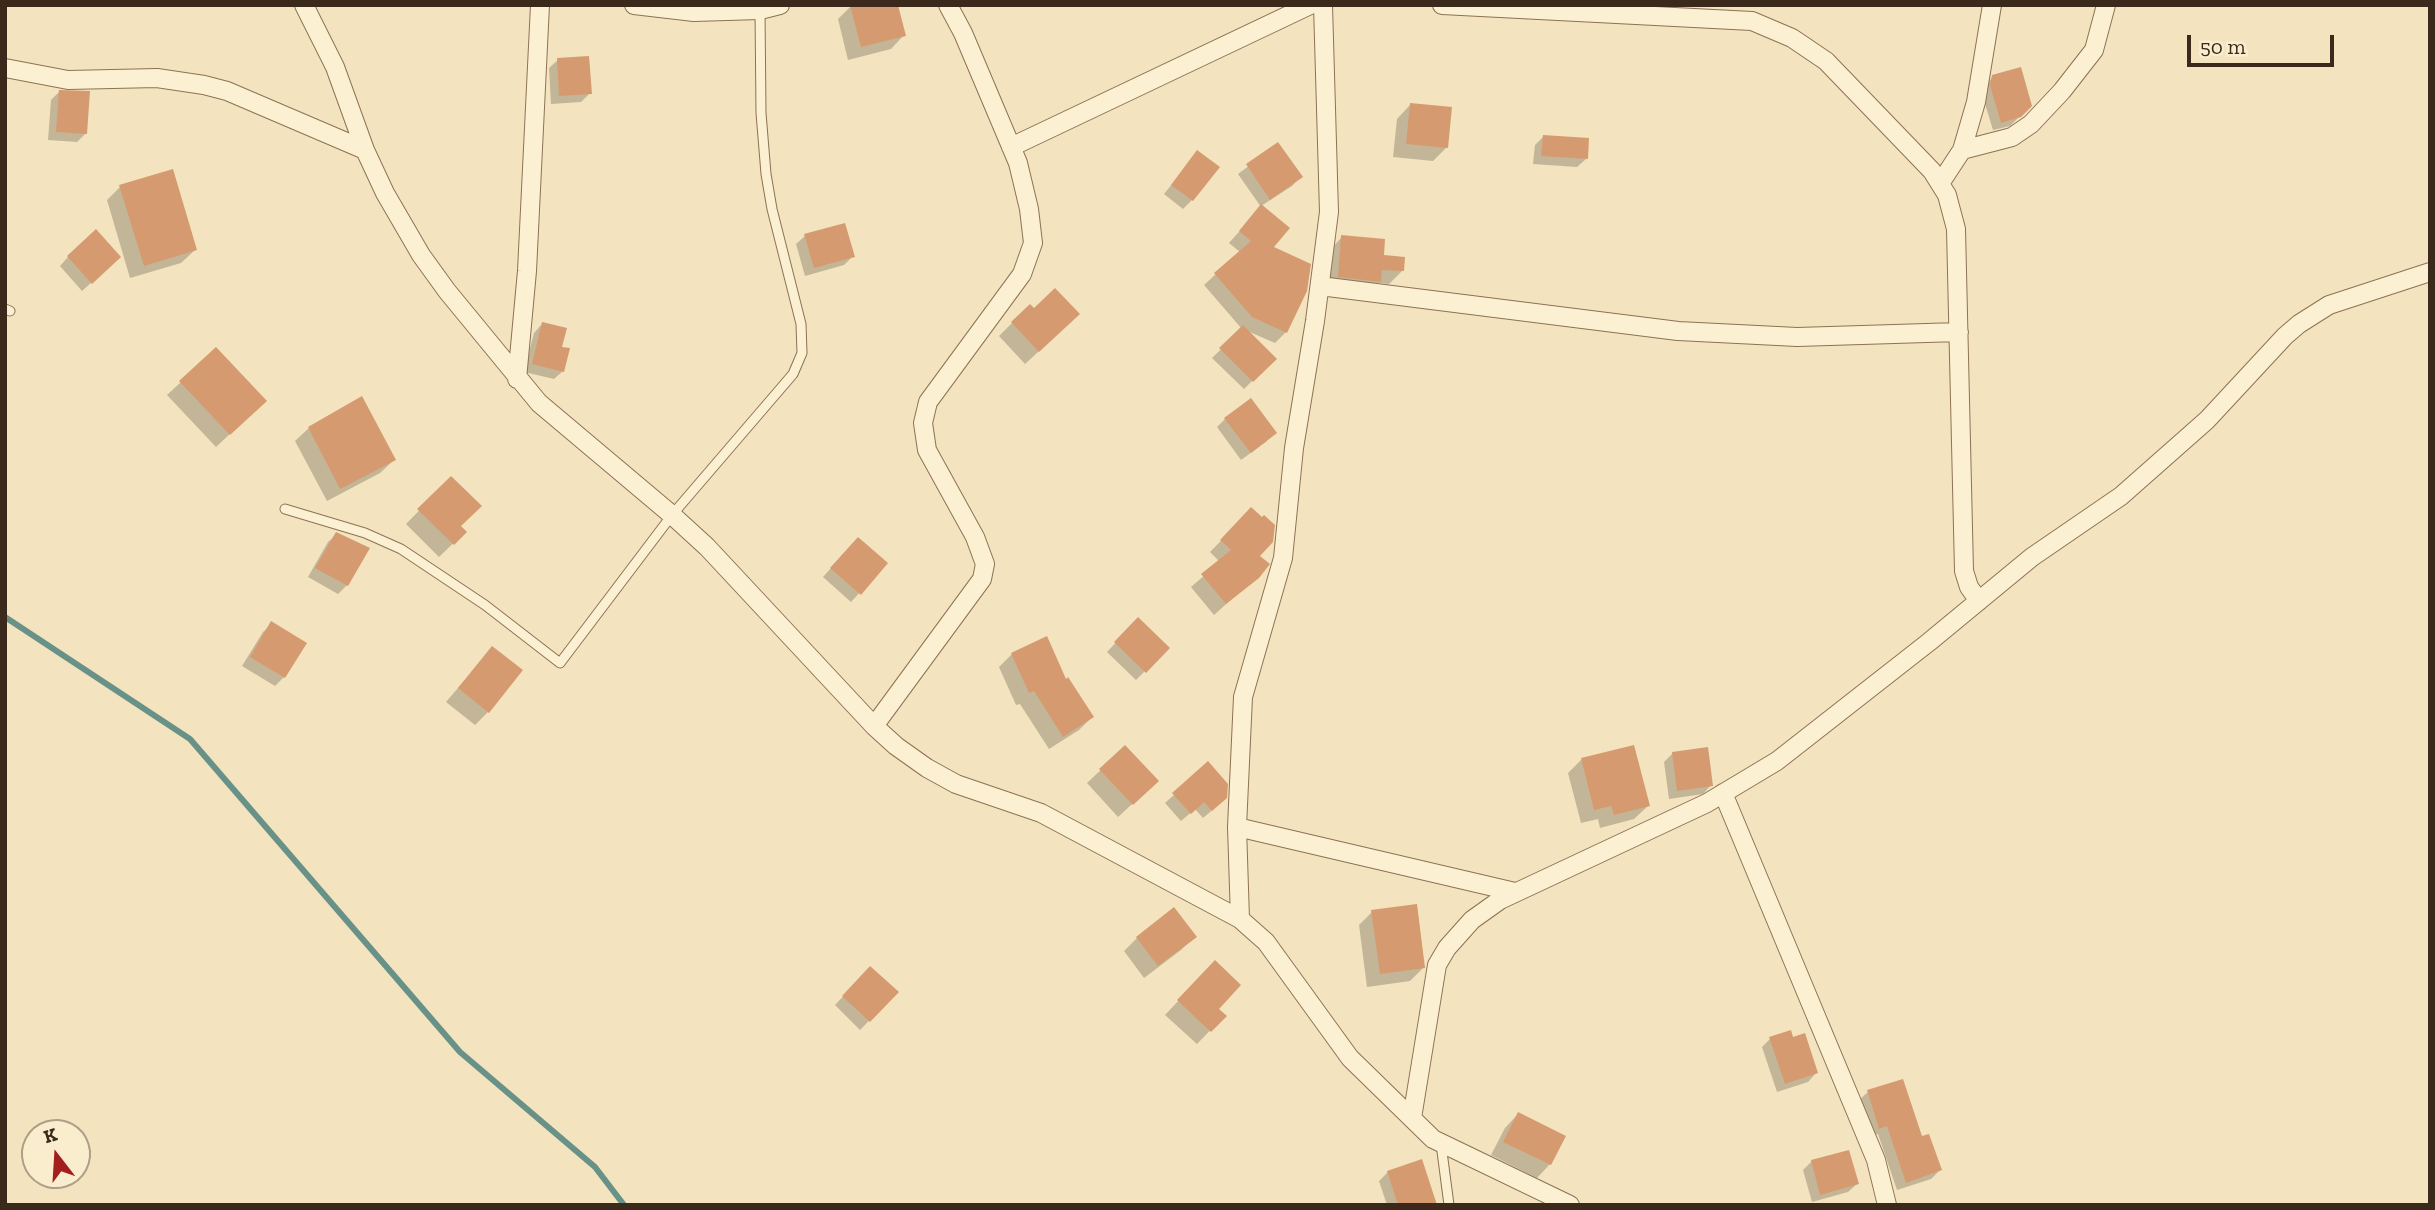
<!DOCTYPE html>
<html>
<head>
<meta charset="utf-8">
<style>
	body { margin:0 }
	#map { position:relative; width:2435px; height:1210px; overflow:hidden; background:#f3e3be; font-family:"Zilla Slab",serif }
	canvas { display:block }
	.frame { position:absolute; inset:0; border:7px solid #3b2a1b; pointer-events:none }
	.north { position:absolute; left:21px; top:1119px; width:70px; height:70px; box-sizing:border-box; background:#f9edce; border:2px solid #ad9f86; border-radius:50%; rotate:343deg; font-size:19px; font-weight:700; line-height:28px; text-align:center; color:#3b2a1b }
	.north::after { content:''; display:block; margin:auto; width:24px; height:32px; background:#a31e1f; clip-path:polygon(50% 0,100% 100%,50% 72%,0 100%) }
	.scale { position:absolute; left:2187px; top:35px; width:147px; height:32px; box-sizing:border-box; border:4px solid #3b2a1b; border-top:0; padding-left:9px; font-size:21px; line-height:24px; white-space:nowrap; color:#3b2a1b; -webkit-text-stroke:5px #f9edce; paint-order:stroke }
</style>
</head>
<body>
<div id="map">
<canvas width="2435" height="1210"></canvas>
<div class="frame"></div>
<div class="north">K</div>
<div class="scale">50 m</div>
</div>
<script>
const context = document.querySelector('canvas').getContext('2d');
context.lineJoin = 'round';
function fill(path, color) { context.fillStyle = color; context.fill(path, 'evenodd'); }
const poly = rows => new Path2D(rows.map(r => 'M' + r).join(''));
function trace(path, color, width, dash) { context.strokeStyle = color; context.lineWidth = width; context.lineCap = dash ? 'butt' : 'round'; context.setLineDash(dash || []); context.stroke(path); }
const shadow = poly([
	[851,6,904,35,891,49,848,60,838,19],
	[558,60,590,93,581,102,551,104,549,68],
	[1993,77,2030,106,2010,126,1993,130,1982,94,1984,86],
	[59,92,86,133,77,142,48,140,51,100],
	[1410,105,1446,148,1433,161,1393,157,1397,119],
	[1543,137,1586,159,1577,167,1533,164,1535,145],
	[1278,144,1300,177,1292,186,1261,206,1271,248,1286,332,1275,343,1245,330,1274,359,1244,389,1212,358,1242,329,1204,285,1240,252,1229,243,1261,207,1238,174],
	[1198,152,1192,200,1183,209,1164,194],
	[120,187,195,250,181,263,130,278,107,200],
	[805,236,853,256,844,265,805,276,796,244],
	[1342,237,1382,256,1402,271,1389,284,1378,283,1366,295,1325,290,1329,251],
	[68,257,111,265,82,291,60,266],
	[1033,310,1064,328,1025,364,999,336,1012,323],
	[542,324,560,348,563,371,554,379,524,372,534,333],
	[181,382,251,414,216,447,167,395],
	[1225,419,1267,441,1241,460,1217,427],
	[309,428,394,460,380,473,327,501,295,441],
	[451,478,459,526,465,532,439,557,406,524],
	[1251,510,1262,520,1254,579,1214,615,1191,587,1220,562,1210,552],
	[337,534,367,549,347,585,338,594,308,577,328,542],
	[849,548,886,564,851,602,823,577],
	[1138,619,1168,648,1136,680,1107,652],
	[272,624,284,677,275,686,242,666,263,632],
	[492,648,488,712,475,725,446,702],
	[1012,654,1065,681,1092,717,1079,730,1049,749,1020,704,1016,705,999,667],
	[1125,747,1143,794,1118,817,1087,783],
	[1633,747,1648,806,1634,819,1600,828,1598,819,1581,823,1568,773,1581,760],
	[1673,753,1711,785,1703,794,1669,799,1664,762],
	[1208,764,1216,807,1203,818,1195,809,1181,821,1165,803],
	[1372,912,1423,968,1410,981,1367,987,1359,925],
	[1194,937,1181,950,1144,978,1124,951,1137,938],
	[870,968,896,993,860,1030,835,1005],
	[1202,976,1217,1009,1224,1016,1197,1044,1165,1015],
	[1770,1039,1816,1073,1808,1082,1777,1092,1762,1047],
	[1902,1081,1921,1138,1940,1170,1931,1179,1897,1190,1878,1134,1871,1136,1859,1100,1868,1092],
	[1518,1114,1550,1164,1537,1178,1491,1155,1505,1128],
	[1812,1161,1857,1184,1848,1192,1812,1202,1803,1170],
	[1388,1172,1432,1205,1387,1205,1379,1181]
]);
const stream = poly([
	[5,617,190,739,460,1052,595,1167,624,1205]
]);
const building = poly([
	[850,5,898,5,906,36,861,47],
	[589,56,592,94,559,96,557,58],
	[2021,67,2032,106,2021,117,2001,123,1990,85,1992,75],
	[59,90,90,91,87,134,56,132],
	[1410,103,1452,107,1448,148,1406,144],
	[1543,135,1589,138,1588,159,1541,156],
	[1278,142,1303,177,1270,200,1246,164],
	[1197,150,1220,167,1193,201,1171,185],
	[173,169,197,250,144,266,119,185],
	[1261,204,1290,228,1274,247,1311,264,1307,291,1287,333,1252,317,1214,273,1251,241,1239,231],
	[845,223,855,257,814,268,804,234],
	[96,229,121,257,92,284,67,256],
	[1341,235,1385,239,1384,255,1405,257,1404,271,1382,270,1381,282,1338,277],
	[1055,288,1080,314,1039,352,1011,322,1030,304,1034,308],
	[542,322,567,328,562,347,570,348,564,372,532,364],
	[1243,325,1277,359,1253,382,1219,348],
	[216,347,267,401,230,435,179,381],
	[362,396,396,460,340,489,308,427],
	[1251,398,1277,433,1251,453,1224,418],
	[451,476,482,506,461,526,467,532,454,545,417,509],
	[1251,507,1262,517,1264,515,1275,525,1273,542,1260,556,1270,564,1259,578,1226,604,1201,574,1231,550,1220,540],
	[336,532,370,548,348,586,315,568],
	[858,537,888,563,861,595,830,568],
	[1138,617,1170,648,1146,673,1114,642],
	[271,621,307,643,285,678,250,657],
	[1047,636,1066,679,1068,677,1094,717,1063,737,1034,691,1029,693,1011,653],
	[492,646,523,670,489,713,458,688],
	[1125,745,1159,781,1133,805,1099,769],
	[1634,745,1650,806,1614,815,1611,806,1594,810,1581,758],
	[1708,747,1713,786,1677,791,1672,752],
	[1208,761,1228,784,1227,798,1212,811,1204,802,1191,814,1172,793],
	[1417,904,1425,968,1380,974,1371,910],
	[1174,907,1197,937,1158,966,1136,937],
	[1215,960,1241,985,1219,1009,1227,1016,1211,1032,1177,1000],
	[870,966,899,992,870,1022,842,996],
	[1791,1030,1793,1037,1805,1033,1818,1073,1785,1084,1769,1037],
	[1903,1079,1922,1136,1929,1134,1942,1170,1906,1183,1887,1126,1879,1129,1867,1090],
	[1518,1112,1566,1136,1551,1165,1503,1142],
	[1849,1150,1859,1184,1820,1195,1811,1160],
	[1422,1159,1437,1205,1398,1205,1387,1171]
]);
const service = poly([
	[5,309,10,311],
	[285,509,365,533,401,549,485,605,560,663,672,515,793,374,802,353,801,324,772,209,766,174,761,113,760,10],
	[1441,1144,1449,1205]
]);
const minor = poly([
	[304,5,335,67,365,150,385,193,421,255,447,291,539,403,672,515,707,547,874,726,896,746,927,768,956,784,1041,813,1240,919,1266,942,1350,1058,1433,1139,1570,1205],
	[634,5,694,12,760,10,780,5],
	[1442,5,1752,21,1792,38,1826,61,1932,171,1947,195,1956,229,1964,571,1969,587,1979,601],
	[5,68,68,80,157,78,204,85,227,91,365,150],
	[1011,147,1310,5],
	[1962,150,2012,137,2031,124,2062,91,2094,50,2106,5],
	[1941,182,1962,150,1976,102,1992,5],
	[1320,286,1678,331,1797,337,1959,332],
	[517,379,527,271,540,5],
	[874,726,982,579,985,564,975,537,927,450,923,423,928,402,1022,274,1033,243,1029,209,1018,163,963,33,948,5],
	[1723,793,1876,1160,1887,1205],
	[1237,827,1515,892],
	[1240,919,1237,827,1243,697,1283,558,1294,448,1315,321,1329,212,1323,5],
	[1412,1118,1437,965,1447,948,1472,920,1500,900,1707,803,1777,761,1929,642,2032,557,2121,496,2207,420,2285,336,2299,324,2329,305,2430,272]
]);
fill(shadow, '#0003');
trace(stream, '#689288', 6);
fill(building, '#d59a6f');
trace(service, '#8d7255', 11);
trace(minor, '#8d7255', 20);
trace(service, '#fcf0d2', 9);
trace(minor, '#fcf0d2', 18);
</script>
</body>
</html>
